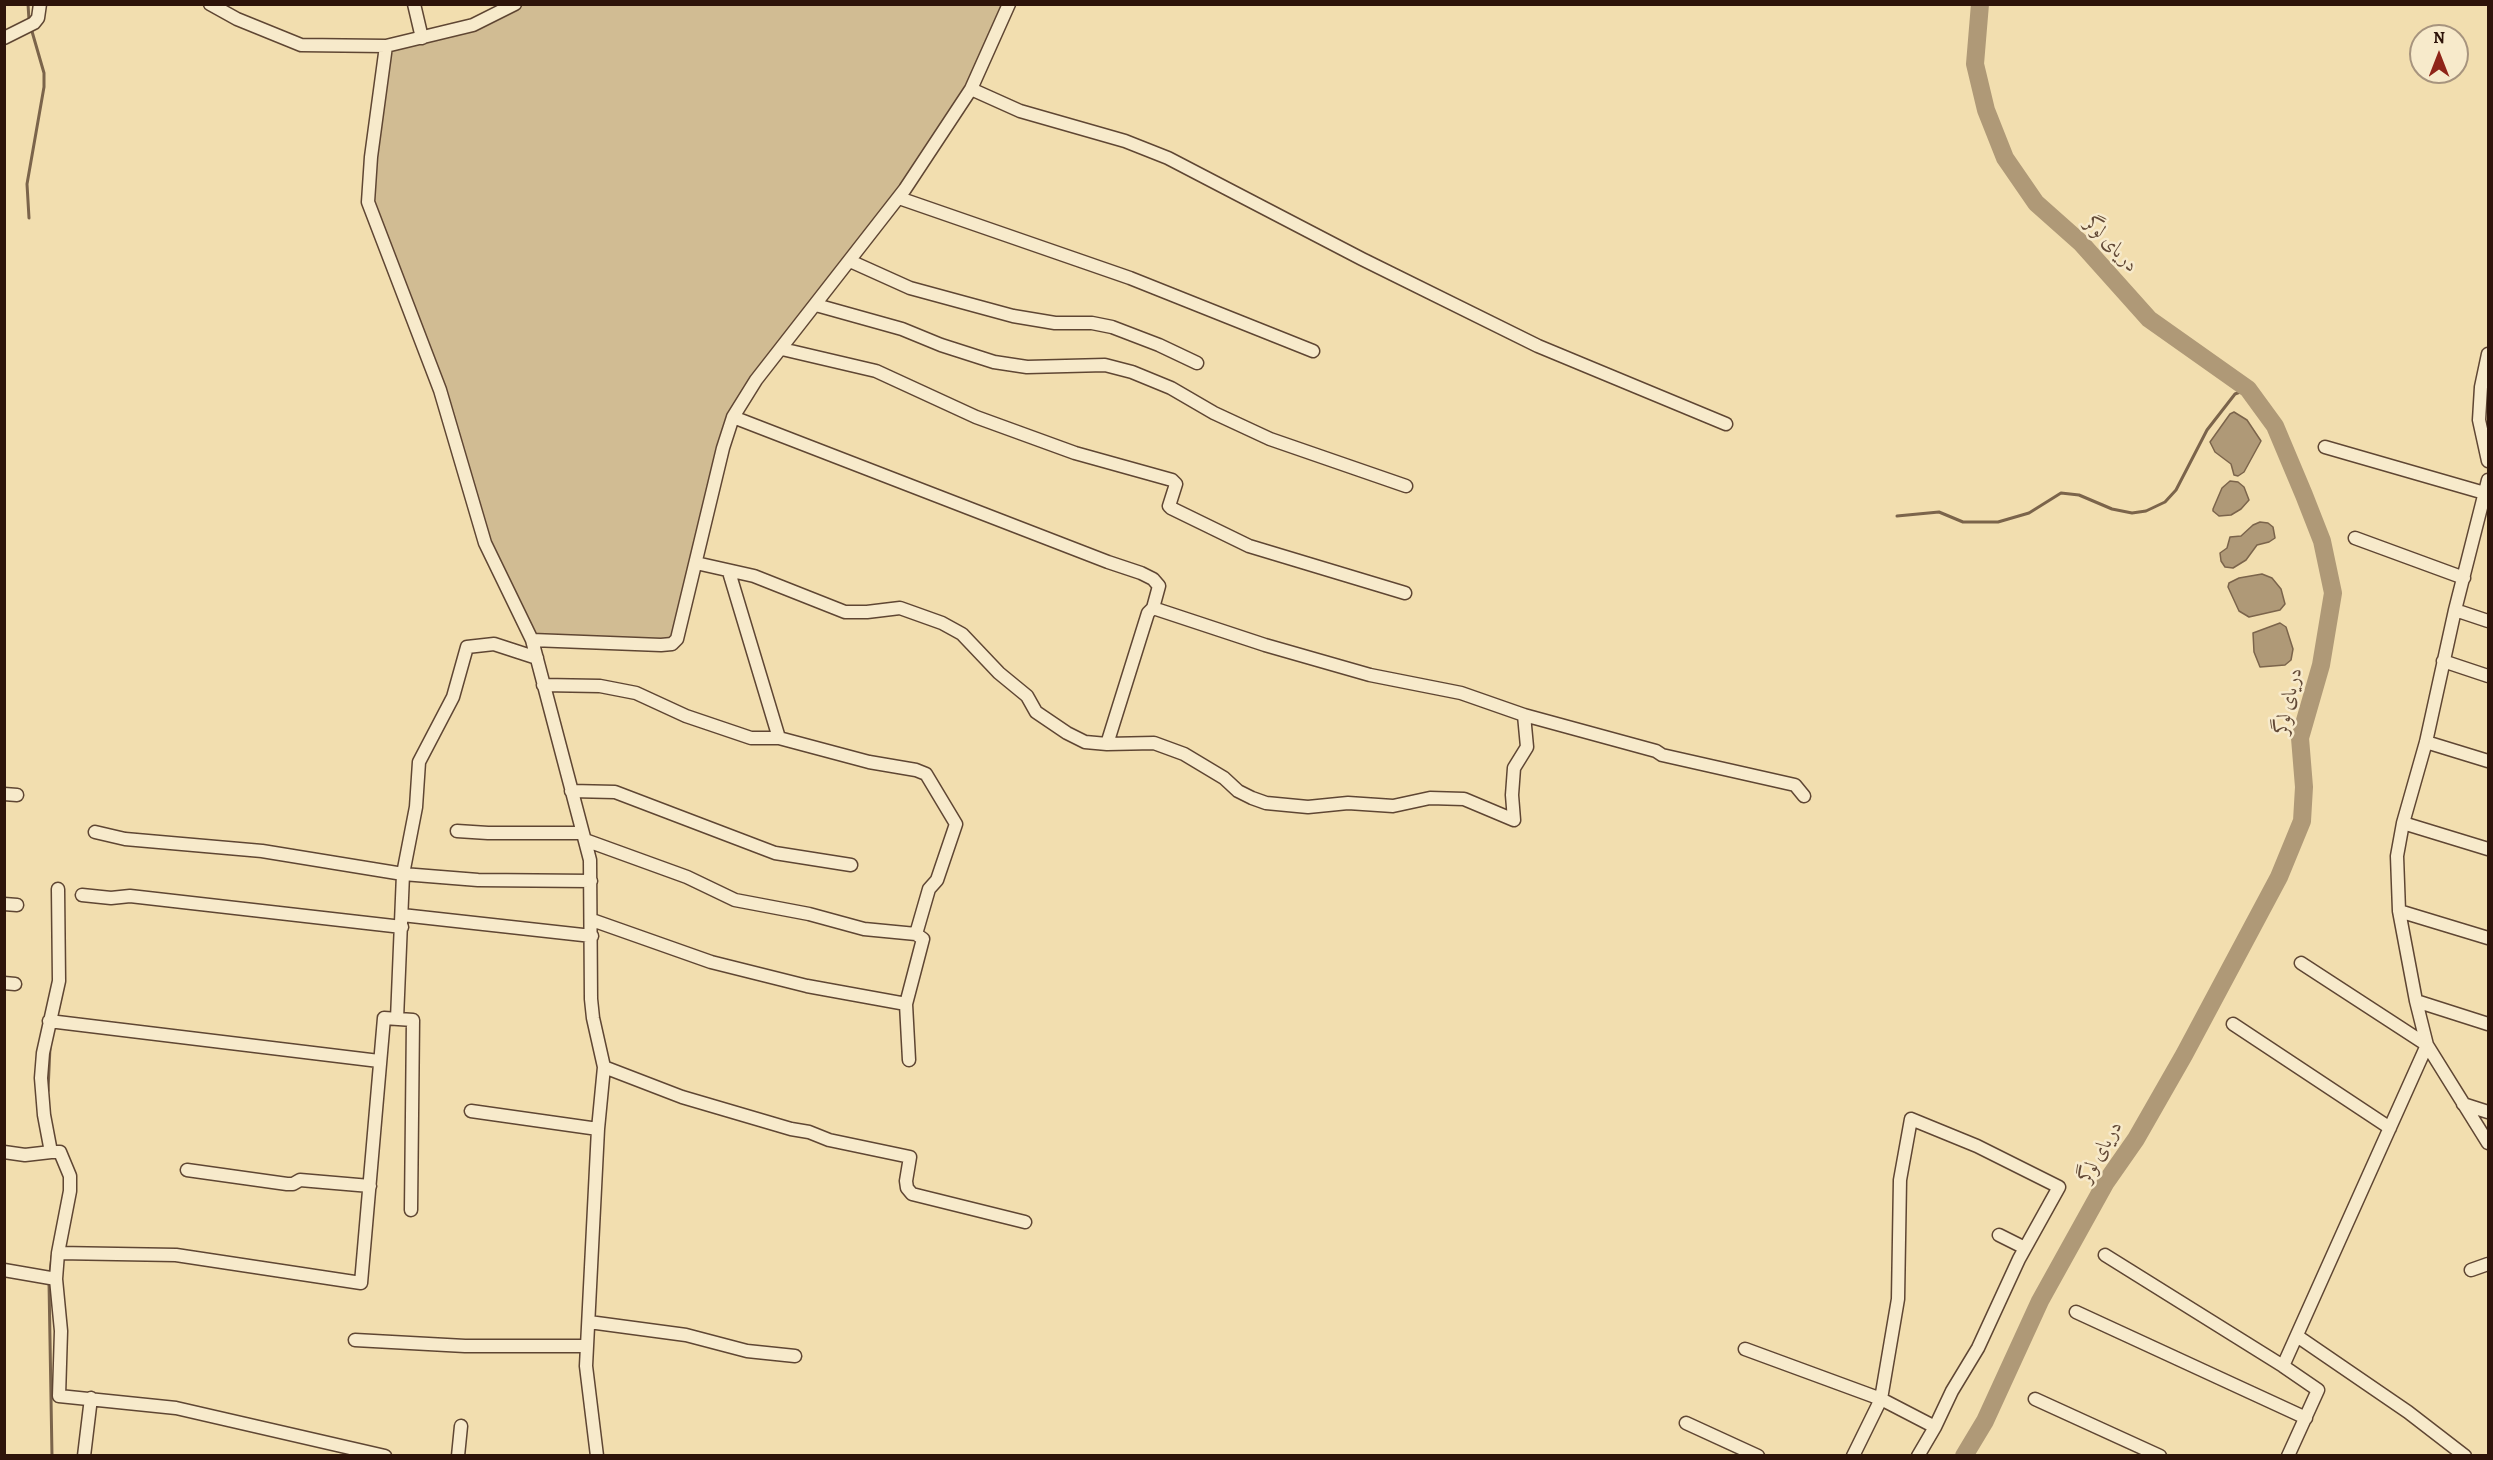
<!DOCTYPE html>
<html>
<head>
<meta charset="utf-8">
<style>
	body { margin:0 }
	#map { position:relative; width:2493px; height:1460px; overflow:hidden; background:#f2deaf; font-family:Alegreya,serif }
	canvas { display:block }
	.frame { position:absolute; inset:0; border:6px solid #2e140a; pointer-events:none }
	.north { position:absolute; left:2409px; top:24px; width:60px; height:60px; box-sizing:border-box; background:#f7eacb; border:2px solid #a7947e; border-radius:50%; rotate:0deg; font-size:16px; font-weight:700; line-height:24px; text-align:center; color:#2e140a }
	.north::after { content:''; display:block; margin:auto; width:21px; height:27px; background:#8f2418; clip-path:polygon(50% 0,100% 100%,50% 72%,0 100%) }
</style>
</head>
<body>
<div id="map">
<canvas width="2493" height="1460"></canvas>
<div class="frame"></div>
<div class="north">N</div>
</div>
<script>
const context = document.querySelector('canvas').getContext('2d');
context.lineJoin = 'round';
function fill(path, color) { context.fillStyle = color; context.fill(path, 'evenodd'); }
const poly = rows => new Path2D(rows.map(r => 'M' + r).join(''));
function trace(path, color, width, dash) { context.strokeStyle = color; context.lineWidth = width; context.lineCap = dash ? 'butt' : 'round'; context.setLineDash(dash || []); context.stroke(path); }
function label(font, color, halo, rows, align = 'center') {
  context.font = font + ' Alegreya,Amiri,serif'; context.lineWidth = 5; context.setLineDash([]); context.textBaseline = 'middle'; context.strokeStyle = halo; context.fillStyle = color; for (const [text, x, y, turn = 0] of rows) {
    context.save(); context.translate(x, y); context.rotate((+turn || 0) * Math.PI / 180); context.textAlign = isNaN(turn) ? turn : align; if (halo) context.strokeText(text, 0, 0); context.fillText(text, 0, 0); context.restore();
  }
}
const green = poly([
	[515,5,1009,5,971,89,733,417,672,644,532,640,495,566,440,390,368,202,386,46,422,38]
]);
const water = poly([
	[2234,412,2247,420,2261,441,2244,472,2238,476,2234,475,2231,464,2215,452,2210,442,2230,414,2234,412],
	[2230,481,2238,482,2244,487,2249,500,2241,509,2231,515,2219,516,2213,511,2213,509,2222,488,2230,481],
	[2260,522,2268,523,2273,527,2275,538,2269,542,2257,545,2246,560,2233,568,2225,567,2221,561,2220,553,2227,548,2230,537,2241,536,2253,525,2260,522],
	[2262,574,2272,578,2281,589,2285,604,2280,610,2249,617,2239,611,2228,587,2229,583,2239,578,2262,574],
	[2280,623,2286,627,2293,649,2291,660,2285,665,2260,667,2254,652,2253,633,2280,623]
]);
const stream = poly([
	[28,4,29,20],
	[29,218,27,184,44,87,44,73,31,28],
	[1897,516,1939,512,1963,522,1998,522,2029,513,2061,493,2079,495,2112,509,2132,513,2146,511,2165,502,2176,490,2207,430,2235,394,2248,389],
	[58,1011,63,988],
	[48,1091,50,1047],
	[50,1273,52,1256],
	[49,1282,52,1456]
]);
const river = poly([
	[1964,1456,1985,1421,2040,1301,2106,1182,2136,1139,2184,1055,2279,877,2302,821,2304,787,2300,738,2321,665,2333,593,2322,541,2304,495,2275,426,2248,389,2149,319,2081,243,2036,203,2005,158,1986,110,1975,64,1980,4]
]);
const minor = poly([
	[210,4,237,19,301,45,386,46,473,25,515,4],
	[414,4,422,38],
	[4,38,34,23,38,18,40,4],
	[386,46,371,157,368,202,440,390,485,543,532,640,590,860,591,999,593,1018,604,1067,598,1129,586,1366,597,1456],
	[971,89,1020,111,1125,141,1168,158,1362,259,1538,346,1726,424],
	[899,198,1130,278,1313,351],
	[850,261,910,288,1013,316,1055,323,1092,323,1112,327,1159,345,1197,363],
	[816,305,902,329,941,345,994,362,1027,367,1105,365,1132,372,1171,388,1214,413,1270,439,1406,486],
	[782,349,876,371,976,417,1075,453,1172,480,1176,484,1169,506,1171,508,1249,546,1405,593],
	[2488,354,2481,387,2479,420,2488,461],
	[733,417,1108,562,1141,573,1153,579,1159,586,1153,608,1148,613,1107,744],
	[2325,447,2488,494],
	[2488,480,2455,610,2426,742,2403,823,2397,856,2399,911,2416,1001,2427,1045,2488,1143],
	[2355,538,2464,578],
	[696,563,754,576,845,612,867,612,900,608,942,623,962,634,999,673,1027,696,1036,712,1067,733,1085,742,1107,744,1154,743,1184,754,1224,778,1238,791,1252,798,1266,803,1308,807,1348,803,1393,806,1430,798,1464,799,1514,820],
	[729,572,779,738,869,762,916,770,926,774,956,824,937,880,929,889,916,934,923,939,906,1004,909,1060],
	[1153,608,1265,645,1370,675,1461,693,1524,715,1656,751,1662,755,1795,785,1804,796],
	[2455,610,2488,621],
	[532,640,661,645,672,644,677,639,723,448,733,417,756,380,905,189,971,89,1009,4],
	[2443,661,2488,676],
	[543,685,600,686,636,693,686,716,751,738,779,738],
	[2426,742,2488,761],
	[571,791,615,792,775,853,851,865],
	[4,794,17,795],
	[1514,820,1512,795,1514,768,1527,747,1524,715],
	[2403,823,2488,849],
	[457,831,488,833,583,833],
	[95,832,125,839,262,851,403,874,478,880,591,881],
	[585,840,687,877,735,900,809,914,864,929,916,934],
	[58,889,59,981,43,1053,41,1078,44,1115,51,1152,60,1152,70,1176,70,1191,58,1253,56,1279,61,1331,59,1396,176,1408,385,1456],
	[82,895,111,898,130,896,402,927],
	[4,904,17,905],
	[2399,911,2488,938],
	[402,915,592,936],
	[592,920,711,962,807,986,906,1004],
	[4,983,15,984],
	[2416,1001,2488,1024],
	[397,1019,403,874,416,807,419,762,453,697,467,647,494,644,537,658],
	[49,1021,379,1061],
	[2233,1024,2390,1128],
	[604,1067,682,1097,791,1129,809,1132,829,1140,910,1157,906,1181,907,1188,912,1194,1025,1222],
	[2463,1104,2488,1112],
	[471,1111,598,1129],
	[4,1152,25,1155,51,1152],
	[187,1170,287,1184,293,1184,300,1180,370,1186],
	[1999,1235,2025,1248],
	[58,1253,176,1255,361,1283,384,1018,413,1020,411,1210],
	[2105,1255,2283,1366],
	[4,1270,56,1279],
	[2471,1270,2488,1264],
	[2076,1312,2306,1418],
	[589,1322,686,1335,747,1351,795,1356],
	[2297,1336,2408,1412,2465,1456],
	[355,1340,465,1346,587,1346],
	[1745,1349,1881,1399,1935,1427],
	[2035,1399,2160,1456],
	[1686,1423,1758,1456],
	[84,1456,91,1398],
	[458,1456,461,1426],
	[1853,1456,1881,1399,1898,1299,1900,1180,1911,1119,1977,1146,2059,1187,2019,1259,1978,1348,1952,1391,1935,1427,1918,1456],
	[2288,1456,2318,1390,2283,1366,2427,1045,2301,963]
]);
const waterNames = [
	["دریای لوگر",2111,245,47],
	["دریای لوگر",2289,701,-77],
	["دریای لوگر",2101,1152,-60]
];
fill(green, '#d1bc93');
fill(water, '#af9977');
trace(water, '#7b644b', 1.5);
trace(stream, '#7b644b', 3);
trace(river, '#af9977', 18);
trace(minor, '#5f4633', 15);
trace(minor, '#f7eacb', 12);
label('italic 20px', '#624936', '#f7eacb', waterNames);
</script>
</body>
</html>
